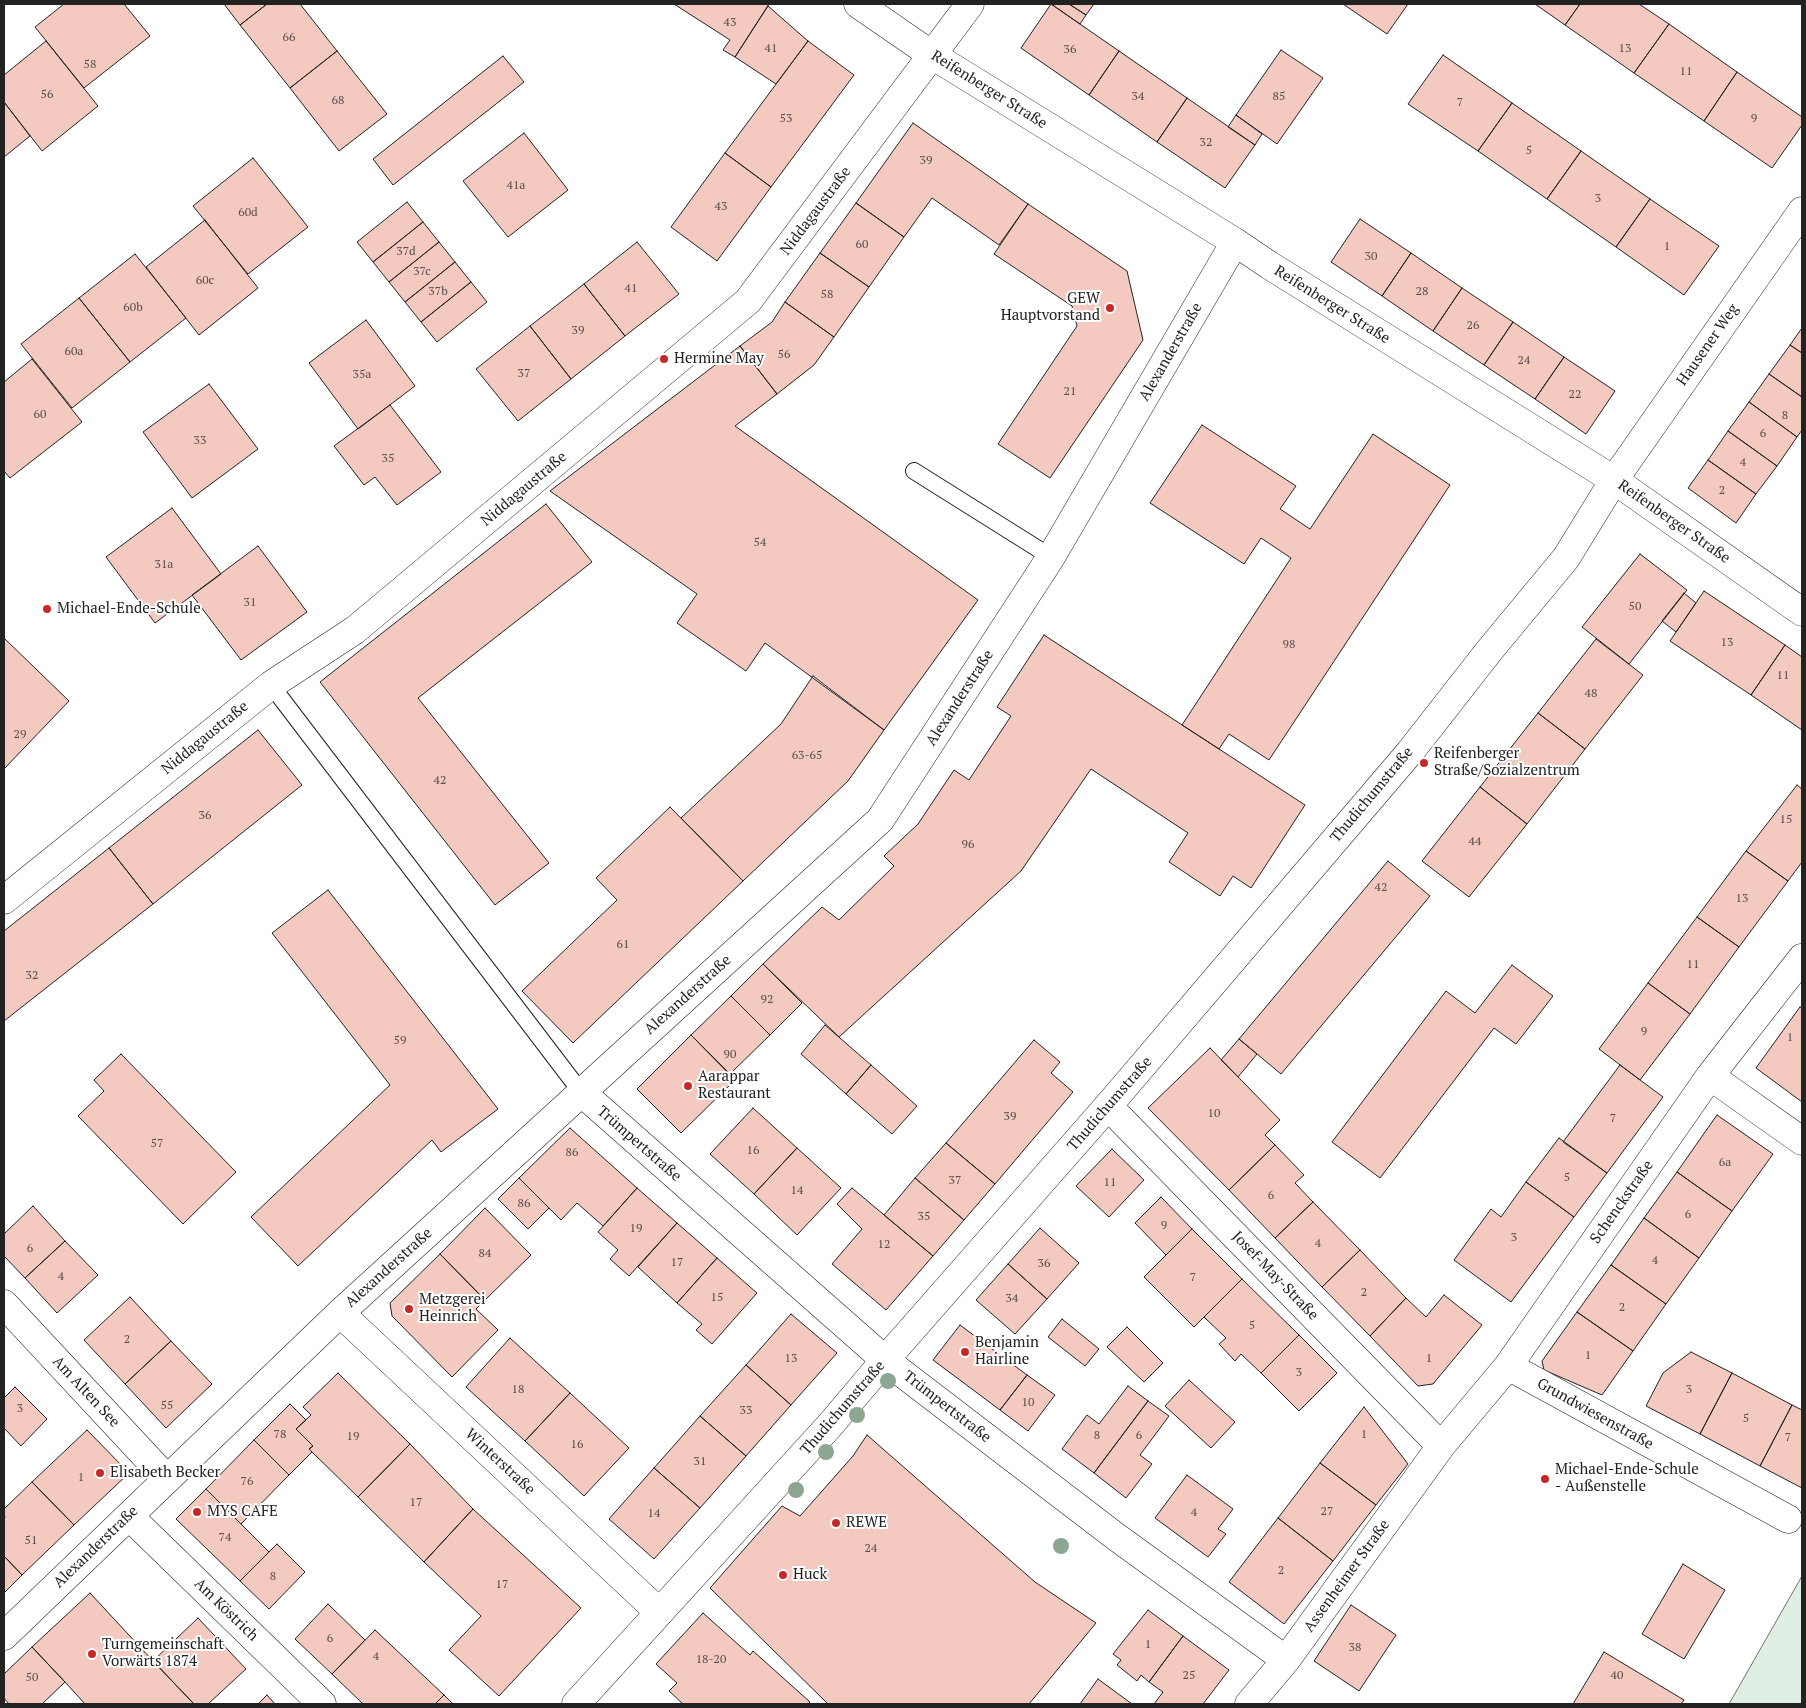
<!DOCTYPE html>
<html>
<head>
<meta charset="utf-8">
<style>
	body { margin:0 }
	#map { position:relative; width:1806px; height:1708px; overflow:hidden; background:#fff; font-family:"PT Serif",serif }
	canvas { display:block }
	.frame { position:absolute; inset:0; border:5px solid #222; pointer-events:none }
</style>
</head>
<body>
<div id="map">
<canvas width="1806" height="1708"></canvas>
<div class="frame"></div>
</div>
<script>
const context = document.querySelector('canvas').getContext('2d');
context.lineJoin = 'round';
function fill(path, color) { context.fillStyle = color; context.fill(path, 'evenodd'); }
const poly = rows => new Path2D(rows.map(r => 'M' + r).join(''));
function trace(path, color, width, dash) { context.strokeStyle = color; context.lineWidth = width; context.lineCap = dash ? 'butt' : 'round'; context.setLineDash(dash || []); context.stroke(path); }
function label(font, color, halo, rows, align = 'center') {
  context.font = font + ' "PT Serif",serif'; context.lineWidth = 4; context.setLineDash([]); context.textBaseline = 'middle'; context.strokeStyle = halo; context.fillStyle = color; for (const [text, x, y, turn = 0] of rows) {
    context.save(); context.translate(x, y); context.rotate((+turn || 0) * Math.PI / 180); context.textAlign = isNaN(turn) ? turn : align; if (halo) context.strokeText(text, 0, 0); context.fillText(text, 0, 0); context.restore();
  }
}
const green = poly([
	[1802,1576,1802,1704,1729,1704,1802,1576]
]);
const building = poly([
	[64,4,124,4,150,36,84,88,35,27,64,4],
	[224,4,267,4,240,25,224,4],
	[267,4,300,4,337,51,290,88,240,25,267,4],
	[674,4,769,4,735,57,723,50,730,40,674,4],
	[1051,4,1119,51,1089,95,1021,48,1051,4],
	[1051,4,1069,4,1086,15,1080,24,1051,4],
	[1069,4,1094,4,1086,15,1069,4],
	[1343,4,1408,4,1387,34,1343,4],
	[1535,4,1580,4,1565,25,1535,4],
	[1580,4,1639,4,1669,24,1634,73,1565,25,1580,4],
	[768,6,808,41,776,84,735,57,768,6],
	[1669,24,1737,72,1704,121,1634,73,1669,24],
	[46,41,98,106,42,151,4,102,4,75,46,41],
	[808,41,854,75,771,187,725,153,808,41],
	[1281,50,1323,78,1277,144,1236,115,1281,50],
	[337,51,387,114,339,151,290,88,337,51],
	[1119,51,1187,98,1157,142,1089,95,1119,51],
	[1443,55,1512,103,1478,151,1408,104,1443,55],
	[503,56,524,82,393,185,373,159,503,56],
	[1737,72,1802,117,1802,125,1772,168,1704,121,1737,72],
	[1187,98,1255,145,1225,188,1157,142,1187,98],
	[4,102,30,136,4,157,4,102],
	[1512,103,1581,151,1547,199,1478,151,1512,103],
	[1236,115,1262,134,1255,145,1228,127,1236,115],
	[913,123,1028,204,999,245,932,198,904,237,856,203,913,123],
	[524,133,568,190,508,237,463,181,524,133],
	[1581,151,1650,199,1616,247,1547,199,1581,151],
	[725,153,771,187,717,261,671,227,725,153],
	[253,158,308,227,248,274,193,206,253,158],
	[1650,199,1719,246,1684,295,1616,247,1650,199],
	[407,202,423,222,373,262,357,242,407,202],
	[856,203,904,237,869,287,820,253,856,203],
	[1028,204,1127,271,1143,340,1050,478,998,444,1077,326,1072,306,994,254,1028,204],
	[1360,219,1411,253,1382,296,1331,262,1360,219],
	[205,220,258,288,199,335,146,267,205,220],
	[423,222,439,242,389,282,373,262,423,222],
	[439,242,455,262,405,302,389,282,439,242],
	[637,242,679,294,625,336,584,284,637,242],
	[820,253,869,287,834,337,785,302,820,253],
	[1411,253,1462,288,1433,331,1382,296,1411,253],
	[135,254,186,318,130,362,79,298,135,254],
	[455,262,471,282,421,322,405,302,455,262],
	[471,282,487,302,437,342,421,322,471,282],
	[584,284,625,336,571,379,530,326,584,284],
	[1462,288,1513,322,1484,365,1433,331,1462,288],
	[79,298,130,362,72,408,21,344,79,298],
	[785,302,834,337,814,365,777,394,740,346,772,322,785,302],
	[366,320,415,386,358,429,309,363,366,320],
	[1513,322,1564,357,1535,399,1484,365,1513,322],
	[530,326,571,379,518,421,476,369,530,326],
	[1802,328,1802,353,1790,345,1802,328],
	[1790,345,1802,353,1802,397,1769,374,1790,345],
	[740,346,777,394,735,426,978,600,884,730,765,643,746,671,677,623,697,594,550,491,740,346],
	[1564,357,1615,391,1586,434,1535,399,1564,357],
	[32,359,82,422,10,478,4,471,4,382,32,359],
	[1769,374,1802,397,1802,430,1797,437,1749,402,1769,374],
	[209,384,258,449,192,498,143,432,209,384],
	[1749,402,1797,437,1777,466,1728,431,1749,402],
	[390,405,441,472,397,505,375,477,364,485,334,446,390,405],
	[1202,425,1296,486,1280,509,1310,529,1373,434,1450,485,1269,760,1229,734,1219,749,1182,725,1291,558,1261,538,1244,564,1150,503,1202,425],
	[1728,431,1777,466,1756,494,1708,460,1728,431],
	[1708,460,1756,494,1736,523,1688,488,1708,460],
	[546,504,592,562,418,698,549,863,495,905,320,682,546,504],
	[172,508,221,574,155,623,106,557,172,508],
	[258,546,307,612,241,660,192,595,258,546],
	[1640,554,1687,590,1629,664,1582,627,1640,554],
	[1704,591,1785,645,1751,695,1670,641,1704,591],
	[1684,593,1696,603,1676,632,1662,621,1684,593],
	[1044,635,1305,805,1251,888,1233,876,1220,896,1169,862,1188,833,1091,769,1021,871,839,1037,763,964,822,907,839,920,894,866,884,856,918,824,954,770,969,780,1011,716,997,707,1044,635],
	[4,638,69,701,4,769,4,638],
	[1596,639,1643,675,1585,749,1538,713,1596,639],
	[1785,645,1802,657,1802,730,1751,695,1785,645],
	[813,676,884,730,848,781,743,881,681,818,781,724,813,676],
	[1538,713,1585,749,1527,824,1480,787,1538,713],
	[258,730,302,785,153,904,109,848,258,730],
	[1797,785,1802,789,1802,862,1788,881,1746,851,1797,785],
	[1480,787,1527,824,1469,897,1422,861,1480,787],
	[670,807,743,881,573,1043,522,991,617,900,596,878,670,807],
	[109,848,153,904,4,1021,4,931,109,848],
	[1746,851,1788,881,1739,947,1697,917,1746,851],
	[1388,861,1430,896,1281,1074,1239,1039,1388,861],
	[328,890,498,1109,441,1152,432,1140,298,1266,251,1217,390,1085,272,933,328,890],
	[1697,917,1739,947,1690,1014,1648,983,1697,917],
	[763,964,802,1003,770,1035,731,996,763,964],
	[1512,965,1553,996,1516,1044,1494,1028,1380,1178,1332,1142,1446,991,1475,1013,1512,965],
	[1648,983,1690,1014,1640,1080,1599,1049,1648,983],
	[731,996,770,1035,730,1074,691,1035,731,996],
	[1800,1007,1802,1008,1802,1102,1756,1068,1800,1007],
	[825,1025,871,1065,846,1094,801,1054,825,1025],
	[691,1035,735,1080,681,1133,637,1089,691,1035],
	[1239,1039,1257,1054,1238,1077,1221,1060,1239,1039],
	[1034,1040,1060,1062,1051,1073,1073,1092,995,1184,946,1143,1034,1040],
	[1210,1048,1280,1120,1265,1135,1275,1145,1229,1190,1148,1108,1210,1048],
	[121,1054,236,1172,183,1224,78,1116,104,1091,94,1080,121,1054],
	[871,1065,917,1106,892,1134,846,1094,871,1065],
	[1620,1065,1663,1097,1607,1173,1563,1142,1620,1065],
	[753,1108,797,1148,754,1194,710,1154,753,1108],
	[1717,1115,1773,1154,1732,1211,1677,1172,1717,1115],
	[570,1128,637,1188,603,1226,577,1203,561,1220,519,1178,570,1128],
	[1559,1138,1607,1173,1574,1217,1526,1182,1559,1138],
	[946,1143,995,1184,964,1220,915,1178,946,1143],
	[1275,1145,1304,1175,1295,1183,1313,1202,1275,1238,1229,1190,1275,1145],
	[797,1148,841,1188,797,1235,754,1194,797,1148],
	[1112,1149,1144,1180,1109,1217,1076,1186,1112,1149],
	[1677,1172,1732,1211,1699,1258,1644,1218,1677,1172],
	[519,1178,549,1208,528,1229,498,1199,519,1178],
	[915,1178,964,1220,933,1256,884,1215,915,1178],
	[1526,1182,1574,1217,1511,1302,1454,1260,1491,1209,1501,1217,1526,1182],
	[637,1188,677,1223,629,1276,610,1259,618,1250,598,1232,637,1188],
	[852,1188,933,1256,886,1310,832,1264,862,1229,837,1204,852,1188],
	[1161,1197,1192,1229,1166,1255,1135,1223,1161,1197],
	[1313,1202,1360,1250,1322,1287,1275,1238,1313,1202],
	[33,1206,65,1241,25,1278,4,1256,4,1234,33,1206],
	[485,1208,531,1255,485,1300,440,1254,485,1208],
	[1644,1218,1699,1258,1666,1304,1611,1265,1644,1218],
	[677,1223,717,1258,677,1303,638,1267,677,1223],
	[1040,1228,1079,1263,1047,1299,1008,1264,1040,1228],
	[1192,1229,1242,1279,1194,1327,1144,1277,1192,1229],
	[65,1241,98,1275,57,1313,25,1278,65,1241],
	[1360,1250,1406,1298,1370,1336,1322,1287,1360,1250],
	[440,1254,485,1300,476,1309,498,1330,452,1377,392,1316,390,1303,440,1254],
	[717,1258,757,1293,712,1344,696,1330,702,1324,677,1303,717,1258],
	[1008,1264,1047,1299,1015,1334,976,1300,1008,1264],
	[1611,1265,1666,1304,1633,1351,1577,1312,1611,1265],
	[1242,1279,1299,1335,1261,1373,1241,1354,1235,1361,1219,1344,1226,1338,1204,1317,1242,1279],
	[1444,1295,1482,1325,1433,1384,1418,1386,1370,1336,1406,1298,1426,1317,1444,1295],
	[130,1297,171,1341,125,1384,84,1340,130,1297],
	[1577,1312,1633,1351,1602,1395,1544,1370,1542,1361,1577,1312],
	[791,1314,837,1353,791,1405,746,1365,791,1314],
	[1062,1319,1099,1349,1085,1366,1048,1337,1062,1319],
	[960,1325,1027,1375,1000,1410,933,1360,960,1325],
	[1127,1327,1163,1363,1144,1382,1107,1347,1127,1327],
	[1299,1335,1337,1373,1299,1411,1261,1373,1299,1335],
	[510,1338,570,1393,525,1441,466,1387,510,1338],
	[171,1341,212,1384,166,1428,125,1384,171,1341],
	[1691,1352,1732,1373,1700,1434,1646,1406,1663,1373,1691,1352],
	[746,1365,791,1405,746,1456,700,1416,746,1365],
	[338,1373,410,1444,358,1497,309,1449,313,1446,296,1429,311,1415,303,1407,338,1373],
	[1732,1373,1792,1405,1760,1466,1700,1434,1732,1373],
	[1027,1375,1055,1395,1028,1431,1000,1410,1027,1375],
	[1189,1380,1235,1422,1211,1448,1165,1406,1189,1380],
	[1128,1386,1148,1401,1094,1473,1062,1449,1087,1415,1099,1424,1128,1386],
	[15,1387,47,1419,21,1446,4,1428,4,1398,15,1387],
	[570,1393,629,1448,584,1496,525,1441,570,1393],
	[1148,1401,1169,1416,1140,1455,1152,1464,1126,1498,1094,1473,1148,1401],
	[290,1404,306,1420,296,1429,313,1446,309,1449,312,1452,289,1475,254,1440,290,1404],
	[1792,1405,1802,1410,1802,1488,1760,1466,1792,1405],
	[1364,1407,1408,1464,1376,1505,1320,1463,1364,1407],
	[700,1416,746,1456,700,1508,654,1468,700,1416],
	[87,1430,129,1473,74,1525,32,1482,87,1430],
	[867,1435,1035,1582,1096,1623,1029,1704,828,1704,710,1588,782,1506,800,1516,853,1456,867,1435],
	[254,1440,289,1475,241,1524,206,1489,254,1440],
	[410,1444,473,1509,424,1562,358,1497,410,1444],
	[1320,1463,1376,1505,1333,1561,1278,1518,1320,1463],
	[654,1468,700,1508,654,1559,609,1519,654,1468],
	[1187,1475,1233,1509,1218,1529,1226,1534,1208,1557,1155,1518,1187,1475],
	[32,1482,74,1525,22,1575,4,1556,4,1519,5,1517,4,1515,4,1509,32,1482],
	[206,1489,269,1552,240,1581,176,1519,206,1489],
	[473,1509,581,1608,499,1696,449,1650,481,1616,424,1562,473,1509],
	[1278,1518,1333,1561,1284,1624,1229,1582,1278,1518],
	[277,1544,305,1572,269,1609,240,1581,277,1544],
	[4,1556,22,1575,4,1593,4,1556],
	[1683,1564,1725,1590,1684,1659,1642,1634,1683,1564],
	[90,1593,153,1661,194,1704,85,1704,65,1682,32,1647,90,1593],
	[328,1604,365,1640,332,1674,295,1639,328,1604],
	[1351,1605,1396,1635,1359,1691,1314,1661,1351,1605],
	[1148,1610,1183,1636,1149,1682,1141,1675,1137,1681,1117,1665,1121,1660,1113,1654,1148,1610],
	[703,1613,750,1655,753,1651,810,1702,808,1704,683,1704,669,1691,677,1683,656,1664,703,1613],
	[198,1618,246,1669,208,1704,194,1704,153,1661,198,1618],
	[375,1630,444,1695,435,1704,363,1704,332,1674,375,1630],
	[1183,1636,1229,1670,1203,1704,1154,1704,1163,1692,1149,1682,1183,1636],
	[32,1647,65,1682,42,1704,9,1704,4,1698,4,1674,32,1647],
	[1604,1652,1684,1700,1681,1704,1573,1704,1604,1652],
	[1098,1679,1132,1704,1080,1704,1098,1679],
	[267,1695,275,1704,258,1704,267,1695],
	[444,1695,453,1704,435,1704,444,1695]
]);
const lane = poly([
	[914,471,1051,557],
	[271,685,581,1092]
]);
const street = poly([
	[858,4,932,55,1235,242,1269,265,1614,480,1802,612],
	[4,900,271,685,355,630,748,301,970,4],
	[1710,1076,1802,1141],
	[581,1092,885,1360,1115,1536,1286,1660],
	[1108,1106,1441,1446],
	[4,1304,167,1479],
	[340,1313,659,1612],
	[1508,1366,1788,1519],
	[129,1516,322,1704],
	[4,1636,340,1313,880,820,1051,557,1235,242],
	[1249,1704,1286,1660,1441,1446,1508,1366,1710,1076,1802,958]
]);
const secondary = poly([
	[576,1704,831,1424,885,1360,1108,1106,1410,752,1489,651,1566,558,1614,480,1802,211]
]);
const trees = [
	[888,1381],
	[857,1415],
	[826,1452],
	[796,1490],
	[1061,1546]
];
const markers = [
	[1110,308,5,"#c62828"],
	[664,359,5,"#c62828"],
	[47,609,5,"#c62828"],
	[1424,763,5,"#c62828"],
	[688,1086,5,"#c62828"],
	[409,1309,5,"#c62828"],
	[965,1352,5,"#c62828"],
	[100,1473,5,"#c62828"],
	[1545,1479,5,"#c62828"],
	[197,1512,5,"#c62828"],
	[836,1523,5,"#c62828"],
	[783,1575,5,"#c62828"],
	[92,1654,5,"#c62828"]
];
const numberNames = [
	["43",730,23],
	["66",289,38],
	["41",771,49],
	["13",1625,49],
	["36",1070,50],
	["58",90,65],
	["11",1686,72],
	["56",47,95],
	["34",1138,97],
	["85",1279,97],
	["68",338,101],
	["7",1460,103],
	["53",786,119],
	["9",1754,119],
	["32",1206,143],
	["5",1529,151],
	["39",926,161],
	["41a",516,186],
	["3",1598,199],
	["43",721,207],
	["60d",248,213],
	["60",862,245],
	["1",1667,247],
	["37d",406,252],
	["30",1371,257],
	["37c",422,272],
	["60c",205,281],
	["41",631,289],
	["37b",438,292],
	["28",1422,292],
	["58",827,295],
	["60b",133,308],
	["26",1473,326],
	["39",578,331],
	["60a",74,352],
	["56",784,355],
	["24",1524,361],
	["37",524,374],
	["35a",362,375],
	["21",1070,392],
	["22",1575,395],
	["60",40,415],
	["8",1785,416],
	["6",1763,434],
	["33",200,441],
	["35",388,459],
	["4",1743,463],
	["2",1722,491],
	["54",760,543],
	["31a",164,565],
	["31",250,603],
	["50",1635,607],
	["13",1727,643],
	["98",1289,645],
	["11",1783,676],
	["48",1591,694],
	["29",20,735],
	["63-65",807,756],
	["42",440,781],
	["36",205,816],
	["15",1786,820],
	["44",1475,842],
	["96",968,845],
	["42",1381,888],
	["13",1742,899],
	["61",623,945],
	["11",1693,965],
	["32",32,976],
	["92",767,1000],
	["9",1644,1032],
	["1",1790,1038],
	["59",400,1041],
	["90",730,1055],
	["10",1214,1114],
	["39",1010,1117],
	["7",1613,1119],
	["57",157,1144],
	["16",753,1151],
	["86",572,1153],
	["6a",1725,1163],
	["5",1567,1178],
	["37",955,1181],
	["11",1110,1183],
	["14",797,1191],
	["6",1271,1196],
	["86",524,1204],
	["6",1688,1215],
	["35",924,1217],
	["9",1164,1226],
	["19",636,1229],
	["3",1514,1238],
	["4",1318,1244],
	["12",884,1245],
	["6",30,1249],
	["84",485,1254],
	["4",1655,1261],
	["17",677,1263],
	["36",1044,1264],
	["4",61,1277],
	["7",1193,1278],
	["2",1364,1293],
	["15",717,1298],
	["34",1012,1299],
	["2",1622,1308],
	["5",1252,1326],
	["2",127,1340],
	["1",1588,1356],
	["13",791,1359],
	["1",1429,1359],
	["3",1299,1373],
	["18",518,1390],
	["3",1689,1390],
	["10",1028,1403],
	["55",167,1406],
	["3",20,1409],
	["33",746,1411],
	["5",1746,1419],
	["78",280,1435],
	["1",1364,1435],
	["8",1097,1436],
	["6",1139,1436],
	["19",353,1437],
	["7",1788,1438],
	["16",577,1445],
	["31",700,1462],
	["1",81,1478],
	["76",247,1482],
	["17",416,1503],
	["27",1327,1512],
	["4",1194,1513],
	["14",654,1514],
	["74",225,1538],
	["51",31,1541],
	["24",871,1549],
	["2",1281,1571],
	["8",273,1577],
	["17",502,1585],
	["6",330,1639],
	["1",1148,1645],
	["38",1355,1648],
	["4",376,1657],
	["18-20",711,1660],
	["25",1189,1676],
	["40",1617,1676],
	["50",32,1678]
];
const streetNames = [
	["Reifenberger Straße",989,90,32],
	["Niddagaustraße",816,211,-53],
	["Reifenberger Straße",1332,305,32],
	["Hausener Weg",1708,345,-55],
	["Alexanderstraße",1171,352,-60],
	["Niddagaustraße",524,489,-40],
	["Reifenberger Straße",1674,522,35],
	["Alexanderstraße",960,698,-57],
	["Niddagaustraße",205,738,-39],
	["Thudichumstraße",1372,795,-50],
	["Alexanderstraße",688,995,-42],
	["Thudichumstraße",1110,1104,-49],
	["Trümpertstraße",639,1144,41],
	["Schenckstraße",1622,1202,-55],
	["Alexanderstraße",389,1268,-42],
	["Josef-May-Straße",1275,1276,46],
	["Am Alten See",86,1392,47],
	["Trümpertstraße",947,1407,38],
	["Thudichumstraße",843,1408,-49],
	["Grundwiesenstraße",1595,1414,29],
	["Winterstraße",500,1462,43],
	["Alexanderstraße",96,1547,-44],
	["Assenheimer Straße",1347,1576,-54],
	["Am Köstrich",226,1610,44]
];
const poiNames = [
	["GEW",1100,299,"right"],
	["Hauptvorstand",1100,316,"right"],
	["Hermine May",674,359],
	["Michael-Ende-Schule",57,609],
	["Reifenberger",1434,754],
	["Straße/Sozialzentrum",1434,771],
	["Aarappar",698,1077],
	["Restaurant",698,1094],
	["Metzgerei",419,1300],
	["Heinrich",419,1317],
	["Benjamin",975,1343],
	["Hairline",975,1360],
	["Michael-Ende-Schule",1555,1470],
	["- Außenstelle",1555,1487],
	["Elisabeth Becker",110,1473],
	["MYS CAFE",207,1512],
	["REWE",846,1523],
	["Huck",793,1575],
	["Turngemeinschaft",102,1645],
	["Vorwärts 1874",102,1662]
];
fill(green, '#e0efe3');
trace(green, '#6f6f6f', 1);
fill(building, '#f3c9c0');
trace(building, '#222', 1);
trace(lane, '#222', 18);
trace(street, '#222', 29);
trace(secondary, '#222', 29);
trace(lane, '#fff', 16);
trace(street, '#fff', 28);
trace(secondary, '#fff', 28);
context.fillStyle = '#8da692';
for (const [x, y] of trees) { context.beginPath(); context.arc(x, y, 8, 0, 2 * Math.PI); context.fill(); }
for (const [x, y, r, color] of markers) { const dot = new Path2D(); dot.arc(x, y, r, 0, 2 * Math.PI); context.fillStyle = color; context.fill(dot); trace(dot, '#fff', 2); }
label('12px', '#564c4a', null, numberNames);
label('15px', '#222', '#fff', streetNames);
label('15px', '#222', '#fff', poiNames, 'left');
</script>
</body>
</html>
